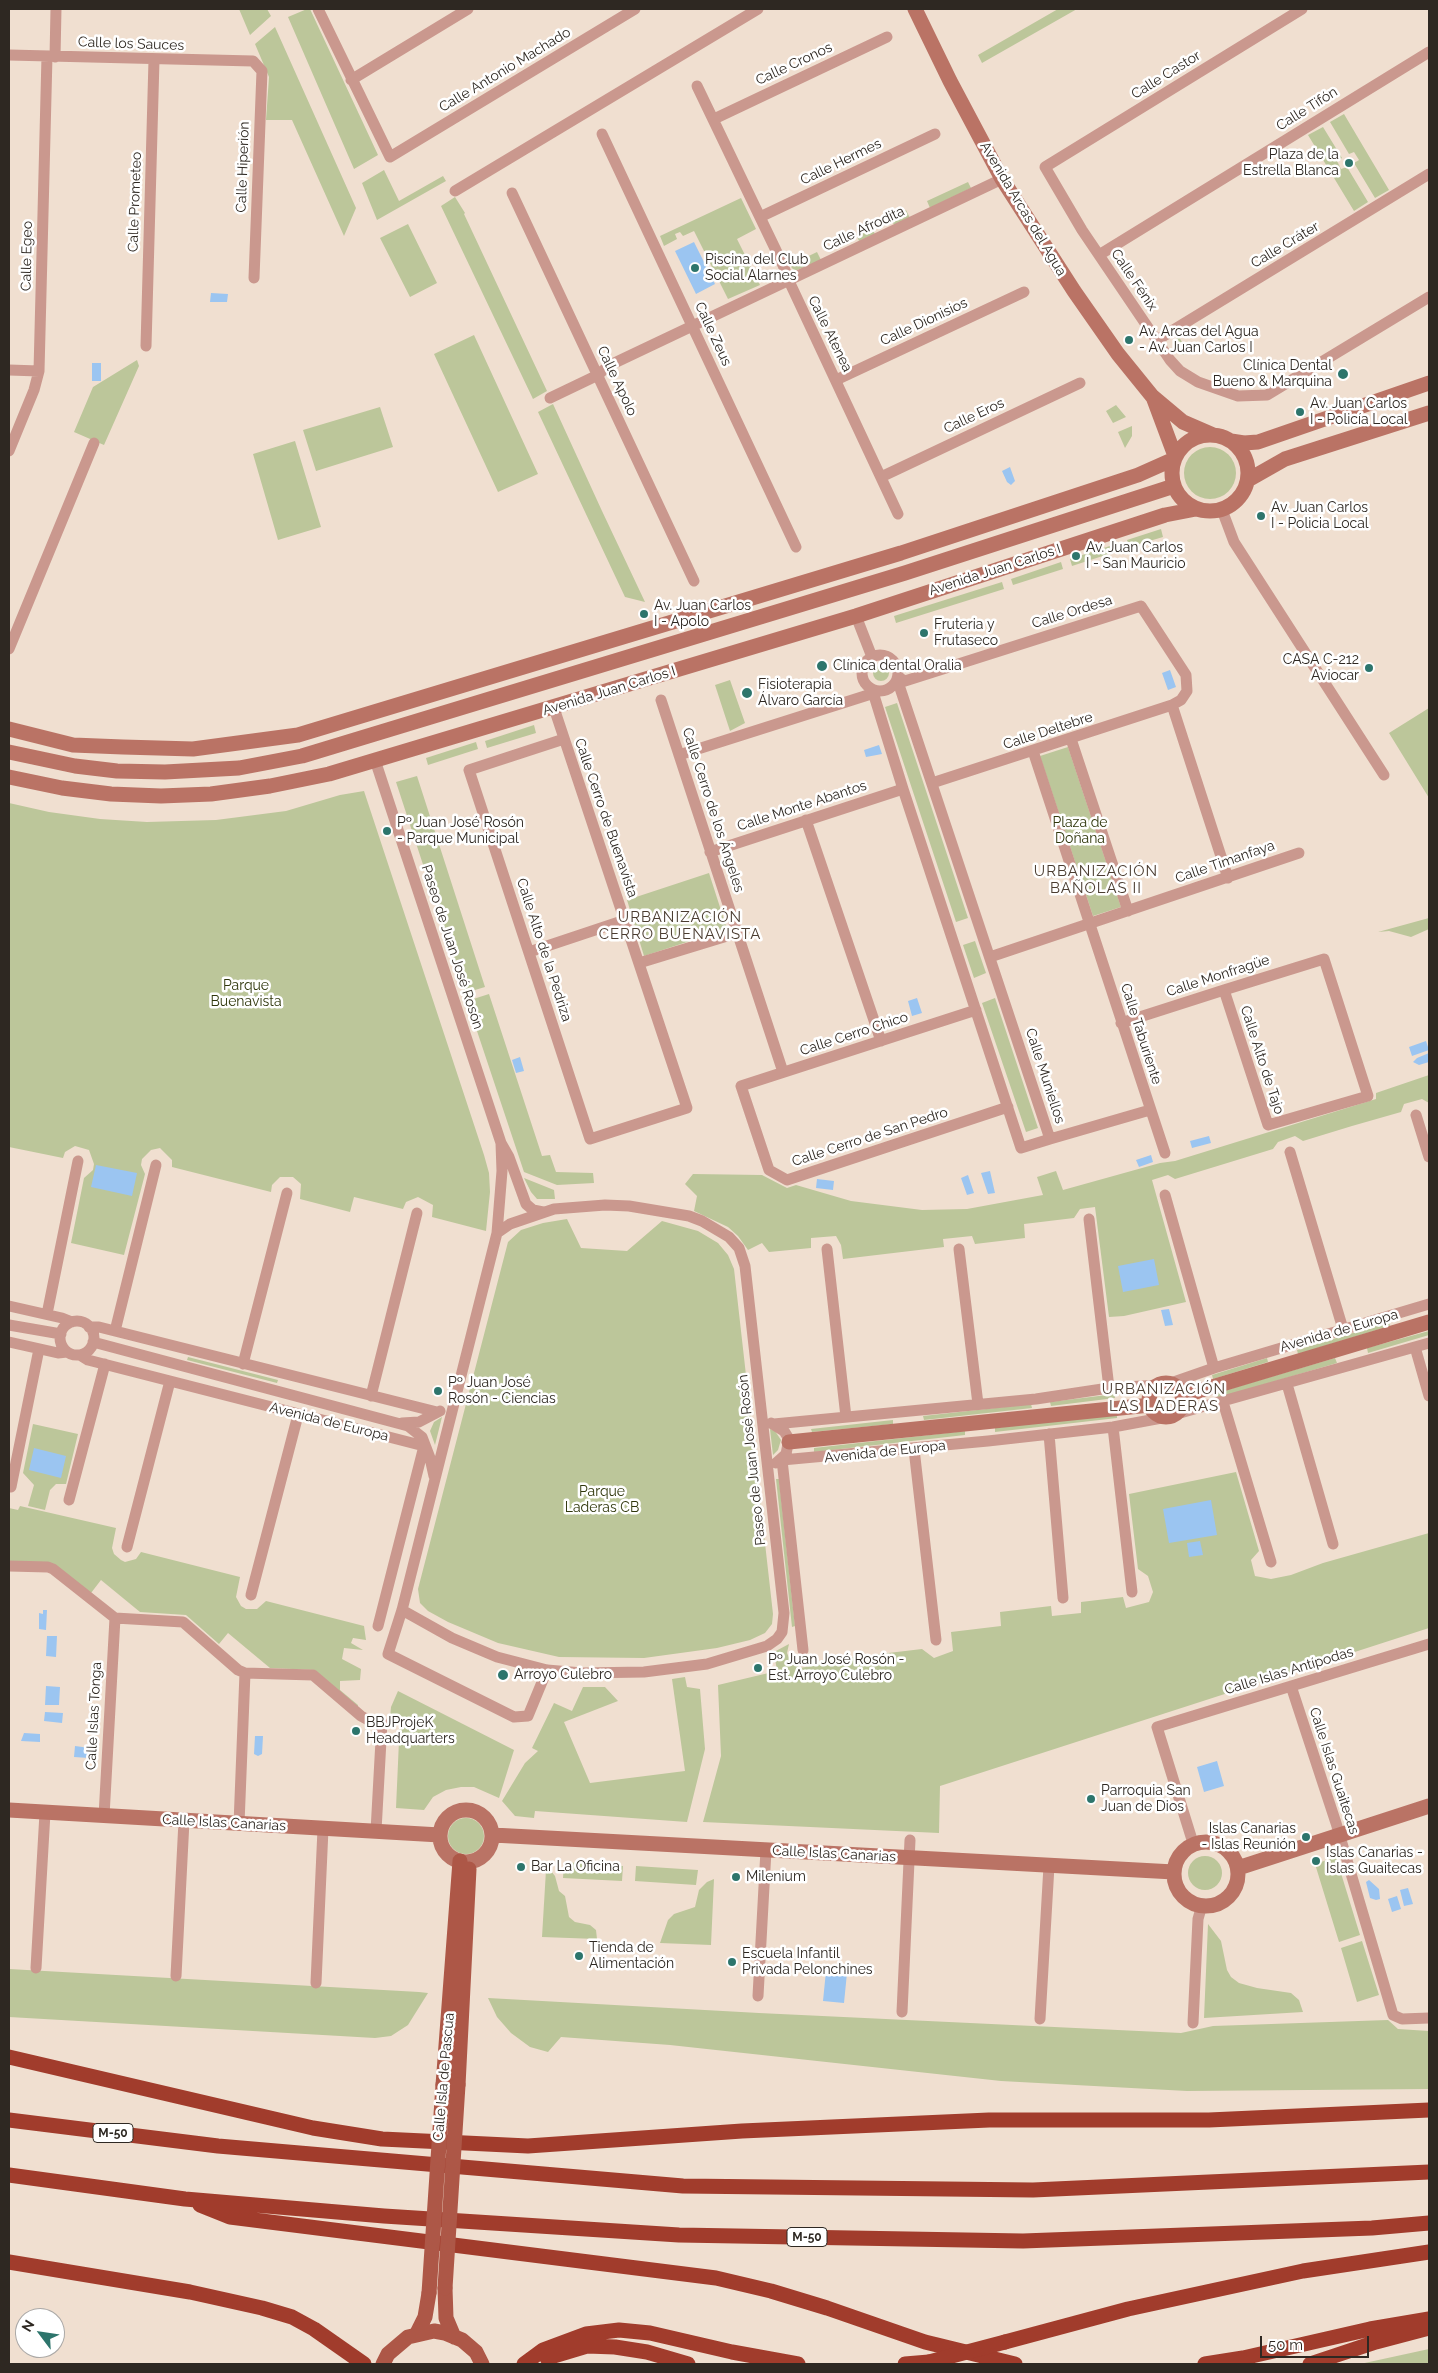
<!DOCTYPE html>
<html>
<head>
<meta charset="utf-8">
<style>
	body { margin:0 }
	#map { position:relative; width:1438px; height:2373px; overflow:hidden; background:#f0dfd0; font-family:Raleway,sans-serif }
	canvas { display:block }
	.frame { position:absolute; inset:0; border:10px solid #2e2822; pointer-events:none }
	.north { position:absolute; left:15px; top:2308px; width:50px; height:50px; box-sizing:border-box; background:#fff; border:1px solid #aba9a7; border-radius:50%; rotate:301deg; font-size:14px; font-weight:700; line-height:20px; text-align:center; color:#2e2822 }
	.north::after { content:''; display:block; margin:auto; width:18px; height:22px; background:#2d756c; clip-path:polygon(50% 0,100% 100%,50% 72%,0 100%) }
	.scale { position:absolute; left:1260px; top:2336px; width:109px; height:22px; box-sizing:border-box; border:2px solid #2e2822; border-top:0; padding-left:6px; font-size:15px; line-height:18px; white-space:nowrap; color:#2e2822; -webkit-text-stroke:4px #fff; paint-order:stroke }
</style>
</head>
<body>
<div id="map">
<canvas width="1438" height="2373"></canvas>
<div class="frame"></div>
<div class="north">N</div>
<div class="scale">50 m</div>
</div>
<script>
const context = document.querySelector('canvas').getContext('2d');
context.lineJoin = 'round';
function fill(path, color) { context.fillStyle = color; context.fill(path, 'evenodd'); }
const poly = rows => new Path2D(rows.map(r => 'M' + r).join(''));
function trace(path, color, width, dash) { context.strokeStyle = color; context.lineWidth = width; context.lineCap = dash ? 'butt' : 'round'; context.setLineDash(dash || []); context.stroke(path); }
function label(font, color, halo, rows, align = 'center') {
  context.font = font + ' Raleway,sans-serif'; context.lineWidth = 5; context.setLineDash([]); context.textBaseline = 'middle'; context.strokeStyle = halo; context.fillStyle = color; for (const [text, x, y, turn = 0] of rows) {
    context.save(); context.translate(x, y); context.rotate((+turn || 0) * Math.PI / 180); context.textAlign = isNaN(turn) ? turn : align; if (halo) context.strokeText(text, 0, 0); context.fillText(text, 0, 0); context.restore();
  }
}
const green = poly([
	[239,9,267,9,271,16,250,35],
	[307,9,310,9,378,155,354,169,288,17],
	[1058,9,1077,9,982,63,978,55],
	[275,27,356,208,344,236,292,120,266,120,269,77,255,44],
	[1344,114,1389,190,1375,198,1354,163,1359,160,1354,152,1349,154,1330,122],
	[1323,127,1342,158,1337,161,1341,169,1347,167,1368,202,1354,211,1308,135],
	[384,170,399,201,443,176,446,181,377,220,362,183],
	[968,182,971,188,930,208,927,201],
	[455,197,465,213,464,214,547,391,533,399,441,206],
	[741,198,756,229,737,239,760,285,728,299,694,231,683,236,680,232,675,234,677,239,664,246,660,236],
	[906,210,910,218,894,225,891,218],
	[408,224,437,283,410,297,380,238],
	[871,227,875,234,859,241,856,234],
	[817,252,821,260,795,271,792,268,790,265],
	[474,335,538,474,498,492,434,354],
	[1179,337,1188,352,1183,355,1173,341],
	[137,360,139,366,104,445,74,432,93,387],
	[553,404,602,511,645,602,625,597,538,412],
	[1116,405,1126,417,1113,423,1106,411],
	[380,407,393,447,316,471,303,430],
	[1132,426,1132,436,1125,448,1118,432],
	[295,441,321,527,278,540,253,454],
	'1184 473a26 26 0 1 1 52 0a26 26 0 1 1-52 0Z',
	[1161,529,1163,537,1129,547,1127,540],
	[1119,543,1121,550,1072,566,1070,559],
	[1061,562,1063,569,1013,585,1011,579],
	[1002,582,1004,589,896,623,894,616],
	'873 673a8 8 0 1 1 16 0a8 8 0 1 1-16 0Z',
	[730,680,745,723,730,731,715,685],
	[897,703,968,918,956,922,885,707],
	[1429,708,1429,798,1389,733],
	[534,725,536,733,487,748,485,741],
	[476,742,478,749,428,765,426,758],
	[1068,747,1121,907,1093,916,1040,756],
	[417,776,485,987,465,993,396,782],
	[364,791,484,1155,489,1173,490,1192,486,1231,432,1217,433,1205,418,1197,406,1202,403,1209,354,1197,350,1212,300,1199,301,1184,293,1177,280,1177,272,1185,271,1192,172,1167,172,1160,160,1148,151,1150,142,1159,141,1165,145,1174,124,1255,71,1243,84,1178,93,1170,94,1164,89,1150,75,1146,65,1152,63,1158,9,1147,9,803,49,812,100,819,147,822,216,820,286,811,340,795],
	[709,873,727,929,644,956,627,900],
	[1429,918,1429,929,1411,937,1389,931,1378,932],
	[975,941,986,973,974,978,963,945],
	[489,994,542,1156,550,1155,556,1172,593,1173,594,1183,557,1185,524,1172,467,1001],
	[995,998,1038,1128,1026,1132,982,1003],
	[1429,1075,1429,1103,1422,1099,1404,1104,1401,1112,1352,1126,1303,1141,1295,1136,1278,1142,1273,1149,1175,1179,1168,1175,1152,1180,1186,1302,1124,1316,1109,1317,1095,1207,1080,1209,1074,1218,1024,1224,1025,1238,975,1244,972,1236,943,1239,944,1247,843,1259,841,1245,836,1236,811,1238,811,1248,769,1252,762,1243,748,1250,738,1236,728,1227,694,1211,697,1196,685,1184,693,1174,762,1175,787,1188,796,1185,851,1201,922,1210,967,1209,1043,1195,1037,1177,1056,1171,1063,1190,1160,1163,1175,1161,1376,1099,1376,1093],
	[524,1178,554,1190,555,1199,537,1199,531,1192],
	[567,1219,581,1248,627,1251,662,1221,698,1231,718,1243,728,1255,734,1269,773,1614,772,1624,765,1633,750,1640,717,1648,644,1658,559,1657,498,1643,448,1622,428,1611,420,1603,418,1589,508,1242,521,1230,543,1223],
	[1389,1322,1390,1326,1298,1354,1297,1350],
	[1429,1331,1429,1335,1368,1353,1367,1348],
	[188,1357,278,1380,277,1383,187,1360],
	[1267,1358,1268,1362,1213,1379,1212,1375],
	[1335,1358,1337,1363,1218,1398,1216,1393],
	[1115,1394,1115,1398,1051,1406,1050,1402],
	[1031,1404,1032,1408,924,1420,923,1416],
	[1117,1414,1117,1418,995,1432,995,1428],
	[442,1417,435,1445,430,1431,434,1422],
	[893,1420,893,1424,812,1432,811,1429],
	[33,1424,78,1434,66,1484,56,1484,50,1490,45,1510,28,1506,34,1485,23,1473],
	[770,1429,775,1431,781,1440,778,1450,773,1455],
	[965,1431,965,1435,814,1452,814,1448],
	[1236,1472,1259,1551,1251,1560,1255,1576,1271,1579,1291,1575,1323,1563,1429,1533,1429,1628,940,1786,939,1833,703,1822,721,1756,718,1685,777,1671,774,1652,789,1644,787,1653,790,1660,800,1668,817,1665,821,1661,922,1649,934,1658,953,1651,951,1632,1001,1626,1000,1612,1051,1606,1052,1616,1081,1613,1081,1602,1123,1597,1126,1608,1149,1602,1153,1592,1148,1576,1138,1569,1129,1494],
	[776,1479,779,1479,795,1626,792,1627],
	[20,1506,116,1528,112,1548,114,1554,121,1560,125,1562,136,1559,141,1552,240,1577,236,1597,241,1606,246,1609,257,1609,266,1601,364,1626,366,1640,353,1638,351,1643,363,1650,344,1648,342,1659,361,1669,360,1680,340,1681,340,1690,358,1705,358,1708,315,1670,270,1668,228,1633,219,1644,186,1615,140,1612,101,1580,91,1593,58,1568,9,1563,9,1508,18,1510],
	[685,1677,687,1687,700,1689,705,1749,687,1822,535,1811,534,1818,515,1816,502,1801,525,1763,538,1751,532,1748,554,1703,572,1711,583,1687,605,1687,618,1701,564,1722,590,1783,685,1771,672,1679],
	[398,1691,514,1750,499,1798,474,1787,461,1787,446,1790,433,1797,424,1810,396,1808,400,1718,390,1718,391,1707],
	'448 1836a18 18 0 1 1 36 0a18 18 0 1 1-36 0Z',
	'1188 1873a17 17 0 1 1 34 0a17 17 0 1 1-34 0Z',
	[1336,1857,1360,1935,1339,1942,1315,1864],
	[564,1862,623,1866,622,1881,563,1878],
	[636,1866,698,1870,696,1885,635,1881],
	[546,1870,551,1871,555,1876,559,1891,565,1896,569,1917,575,1922,590,1925,596,1930,597,1939,542,1937],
	[714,1879,711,1945,660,1943,668,1920,674,1914,695,1907,699,1890,707,1882],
	[1208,1924,1221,1941,1227,1970,1231,1977,1239,1983,1257,1988,1291,1993,1299,2000,1303,2012,1204,2018],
	[1362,1941,1379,1995,1357,2002,1341,1948],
	[9,1969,419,1992,428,1993,408,2025,391,2036,375,2038,9,2017],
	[488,1998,759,2013,1181,2033,1213,2026,1388,2020,1398,2029,1429,2031,1429,2089,1187,2091,1001,2081,670,2045,561,2037,548,2052,530,2047,511,2033,497,2017],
	[1429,2349,1429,2364,1360,2364]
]);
const water = poly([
	[694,242,715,284,696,294,675,251],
	[211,293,228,294,227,302,210,302],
	[92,363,101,363,101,381,92,381],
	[1010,467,1015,481,1011,485,1007,482,1002,471],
	[1170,670,1176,687,1168,690,1162,673],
	[879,745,882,754,866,757,864,750],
	[917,998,922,1013,912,1016,908,1001],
	[1426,1041,1429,1050,1412,1056,1409,1047],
	[1429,1053,1429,1062,1419,1065,1413,1062,1417,1058],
	[520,1057,524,1071,516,1073,512,1060],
	[1209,1136,1211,1143,1192,1148,1190,1141],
	[1151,1155,1153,1162,1139,1167,1136,1160],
	[96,1165,137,1173,132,1196,91,1187],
	[990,1171,995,1193,988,1194,981,1173],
	[968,1175,974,1193,967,1195,961,1178],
	[817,1179,834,1181,833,1190,816,1188],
	[1154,1259,1159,1285,1123,1292,1118,1266],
	[1169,1309,1173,1325,1165,1326,1161,1310],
	[34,1448,66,1456,61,1478,29,1470],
	[1211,1500,1217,1535,1169,1543,1163,1509],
	[1200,1541,1203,1555,1189,1557,1187,1543],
	[43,1610,47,1610,46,1630,39,1629,39,1613,43,1614],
	[47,1636,57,1636,56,1657,46,1656],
	[46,1686,60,1687,59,1705,45,1705],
	[45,1712,63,1713,62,1723,44,1721],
	[24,1733,40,1734,40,1742,21,1741],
	[255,1736,263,1736,262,1754,258,1756,254,1754],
	[75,1746,90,1748,89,1758,74,1757],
	[1217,1761,1224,1786,1204,1792,1197,1767],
	[1369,1880,1379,1889,1380,1899,1376,1900,1370,1898,1366,1882],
	[1408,1888,1413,1904,1404,1906,1400,1890],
	[1397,1896,1401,1909,1392,1912,1388,1899],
	[826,1971,847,1973,844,2003,823,2001]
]);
const street = poly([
	[318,9,390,157,635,9],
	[1302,9,1045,167,1082,230,1170,360,1180,371,1198,382,1238,396,1267,395,1429,297],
	[9,55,253,61,262,71,254,278],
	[55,57,56,9],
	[351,80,468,9],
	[697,86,783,265,789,281,898,514],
	[714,119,887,37],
	[602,134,796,547],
	[455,191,758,9],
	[512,193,694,581],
	[760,217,935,134],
	[1099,255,1429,52],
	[1157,340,1429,174],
	[146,346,154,60],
	[9,370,39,371],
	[836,380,1024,292],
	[550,398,598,375,608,366,1002,179],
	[9,451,34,390,39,371,47,56],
	[881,477,1080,383],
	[1222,510,1234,542,1384,775],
	[856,616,872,657],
	[9,649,94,443],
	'862 673a18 18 0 1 1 36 0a18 18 0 1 1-36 0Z',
	[898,677,905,681,1141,606,1186,675,1187,691,1181,700,1172,705,932,783],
	[872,689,903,789,1021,1148,1050,1139,897,679],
	[661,700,783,1072],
	[1172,705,1228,878],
	[554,708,687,1108,590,1139,469,770,564,739],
	[1071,739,1128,911],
	[1033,751,1165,1153],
	[679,755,868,695,872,689],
	[375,760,501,1143,509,1157,526,1204,533,1210,543,1212],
	[806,820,881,1041],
	[710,852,903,789],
	[529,952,625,920],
	[990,957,1299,853],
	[639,963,737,933],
	[976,1010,741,1086,769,1170,787,1180,1008,1107],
	[1121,1023,1224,990,1324,959,1368,1096,1268,1125,1224,990],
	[1416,1115,1429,1157],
	[1050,1139,1150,1110],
	[501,1143,502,1171,497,1233,402,1610,388,1654,514,1717,528,1716,547,1670],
	[1290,1152,1343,1329],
	[1165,1195,1214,1368],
	[1089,1219,1109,1388],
	[827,1249,846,1417],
	[959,1249,978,1404],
	[9,1306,62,1318,72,1322],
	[47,1314,78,1161],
	'60 1338a17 17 0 1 1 34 0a17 17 0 1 1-34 0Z',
	[9,1325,61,1334],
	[89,1327,99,1327,437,1412],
	[115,1331,156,1165],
	[9,1342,58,1353,67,1352],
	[93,1342,408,1426,422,1437,430,1458,434,1476],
	[1415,1347,1429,1396],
	[80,1355,88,1360,424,1446,378,1626],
	[243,1364,287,1193],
	[1168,1384,1214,1368,1429,1304],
	[1287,1384,1333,1544],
	[371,1396,417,1213],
	[1223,1402,1271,1562],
	[1173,1415,1429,1343],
	[402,1423,419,1422,440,1411],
	[771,1423,784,1431,789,1439,786,1454,776,1463],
	[774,1424,1036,1399,1109,1388,1159,1385],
	[1113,1427,1132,1592],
	[1049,1434,1063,1598],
	[914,1449,936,1640],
	[11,1487,39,1349],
	[69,1500,105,1364],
	[127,1547,170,1381],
	[9,1566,48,1567,53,1569,115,1618,183,1622,238,1670,245,1673,313,1675,361,1716,370,1721,382,1722,376,1831],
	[251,1595,298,1415],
	[402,1610,452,1638,497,1657,547,1670,582,1673,644,1672,707,1664,767,1646,777,1639,782,1632,784,1613,745,1266,739,1248,729,1237,702,1221,689,1216,629,1206,605,1205,554,1209,510,1224,497,1233],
	[803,1650,782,1460,988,1441,1113,1427,1167,1417],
	[1291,1686,1336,1823,1393,2015,1402,2019,1429,2018],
	[104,1816,115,1618],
	[239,1824,245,1673],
	[1193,1843,1157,1727,1429,1644],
	[36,1968,45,1813],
	[176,1976,184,1821],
	[316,1983,323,1829],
	[758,1996,766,1850],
	[902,2012,910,1840],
	[1040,2019,1049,1866],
	[1193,2023,1198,1919,1202,1905]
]);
const secondary = poly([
	[915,9,950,81,1002,179,1074,291,1118,354,1152,396,1183,422,1213,435],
	[1153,397,1175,456],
	'1172 473a38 38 0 1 1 76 0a38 38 0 1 1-76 0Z',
	[1231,441,1244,443,1258,442,1429,383],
	[1248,480,1285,459,1429,413],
	[9,729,73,745,123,747,193,749,298,735,901,553,1138,475,1174,459],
	[9,752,75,766,117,771,165,772,239,768,302,756,905,573,1174,486],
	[9,777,62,788,111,794,161,796,211,794,270,786,329,774,856,616,1165,515,1196,509],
	'1149 1400a17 17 0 1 1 34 0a17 17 0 1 1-34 0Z',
	[1182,1396,1429,1322],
	[789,1442,1150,1405],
	'440 1836a26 26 0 1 1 52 0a26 26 0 1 1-52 0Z',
	[9,1810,440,1835],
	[493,1835,1174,1872],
	'1174 1874a32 32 0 1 1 64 0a32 32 0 1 1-64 0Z',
	[1238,1868,1429,1806]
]);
const primary = poly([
	[443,2085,460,1861],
	[458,2085,469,1869],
	[445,2288,446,2318,454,2337],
	[416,2335,425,2317,429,2293],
	[383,2364,388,2354,408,2337,434,2331,445,2333,462,2340,476,2352,482,2364]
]);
const highway = poly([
	[9,2057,313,2128,382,2139,528,2146,742,2131,989,2120,1209,2120,1429,2110],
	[9,2120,218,2146,683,2186,1033,2190,1429,2172],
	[9,2175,185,2199,384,2216,679,2235,1023,2241,1372,2228,1429,2223],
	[200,2205,230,2217,716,2278,771,2291,827,2308,925,2342,1015,2364],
	[9,2262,190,2292,262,2308,292,2317,314,2329,364,2364],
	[1005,2342,1128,2309,1303,2271,1429,2252],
	[547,2358,587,2346,615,2347,647,2352,688,2364],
	[524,2364,543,2350,586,2334,619,2330,650,2333,732,2352,798,2364],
	[905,2364,929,2362],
	[1205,2364,1243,2358,1370,2329,1429,2319],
	[1310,2364,1376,2342,1429,2328]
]);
const primaryBridge = poly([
	[445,2288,458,2085],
	[429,2293,443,2085]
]);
const highwayBridge = poly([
	[929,2362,1005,2342]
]);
const markers = [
	[1349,163,5,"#2d756c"],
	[695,268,5,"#2d756c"],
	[1129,340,5,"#2d756c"],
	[1343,374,6,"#2d756c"],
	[1300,412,5,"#2d756c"],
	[1261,516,5,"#2d756c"],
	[1076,556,5,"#2d756c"],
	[644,614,5,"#2d756c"],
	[924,633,5,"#2d756c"],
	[822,666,6,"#2d756c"],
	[1369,668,5,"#2d756c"],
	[747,693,6,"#2d756c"],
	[387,831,5,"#2d756c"],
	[438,1391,5,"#2d756c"],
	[758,1668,5,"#2d756c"],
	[503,1675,6,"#2d756c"],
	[356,1731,5,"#2d756c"],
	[1091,1799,5,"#2d756c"],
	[1306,1837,5,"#2d756c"],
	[1316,1861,5,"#2d756c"],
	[521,1867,5,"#2d756c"],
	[736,1877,5,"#2d756c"],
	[579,1956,5,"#2d756c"],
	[732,1962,5,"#2d756c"]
];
const shields = [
	[113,2133,40],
	[807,2237,40]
];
const shieldNames = [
	["M-50",113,2133],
	["M-50",807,2237]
];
const streetNames = [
	["Calle los Sauces",131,44,2],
	["Calle Cronos",794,64,-25],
	["Calle Antonio Machado",505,70,-31],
	["Calle Castor",1166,75,-32],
	["Calle Tifón",1307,109,-32],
	["Calle Hermes",841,162,-26],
	["Calle Hiperión",243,167,-88],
	["Calle Prometeo",135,202,-88],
	["Avenida Arcas del Agua",1023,209,59],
	["Calle Afrodita",864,229,-25],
	["Calle Cráter",1285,245,-31],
	["Calle Egeo",27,256,-89],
	["Calle Fénix",1134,280,56],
	["Calle Dionisios",924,322,-25],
	["Calle Zeus",713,334,65],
	["Calle Atenea",830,334,64],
	["Calle Apolo",617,381,65],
	["Calle Eros",974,416,-25],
	["Avenida Juan Carlos I",995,570,-18],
	["Calle Ordesa",1072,612,-17],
	["Avenida Juan Carlos I",609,691,-17],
	["Calle Deltebre",1048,731,-18],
	["Calle Monte Abantos",802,806,-18],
	["Calle Cerro de los Ángeles",713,810,72],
	["Calle Cerro de Buenavista",606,818,71],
	["Calle Timanfaya",1225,862,-19],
	["Paseo de Juan José Rosón",452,947,72],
	["Calle Alto de la Pedriza",544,950,72],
	["Calle Monfragüe",1218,976,-18],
	["Calle Cerro Chico",854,1034,-18],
	["Calle Taburiente",1141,1034,72],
	["Calle Alto de Tajo",1262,1060,72],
	["Calle Muniellos",1045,1076,72],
	["Calle Cerro de San Pedro",870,1137,-18],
	["Avenida de Europa",1339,1331,-16],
	["Avenida de Europa",329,1422,14],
	["Avenida de Europa",885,1452,-6],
	["Paseo de Juan José Rosón",752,1460,-96],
	["Calle Islas Antípodas",1289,1671,-17],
	["Calle Islas Tonga",94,1716,-87],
	["Calle Islas Guaitecas",1334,1771,72],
	["Calle Islas Canarias",224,1823,3],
	["Calle Islas Canarias",834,1854,3],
	["Calle Isla de Pascua",444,2077,-85]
];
const poiNames = [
	["Plaza de la",1339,155,"right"],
	["Estrella Blanca",1339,171,"right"],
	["Piscina del Club",705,260],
	["Social Alarnes",705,276],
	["Av. Arcas del Agua",1139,332],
	["- Av. Juan Carlos I",1139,348],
	["Clínica Dental",1332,366,"right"],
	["Bueno & Marquina",1332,382,"right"],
	["Av. Juan Carlos",1310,404],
	["I - Policía Local",1310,420],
	["Av. Juan Carlos",1271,508],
	["I - Policia Local",1271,524],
	["Av. Juan Carlos",1086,548],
	["I - San Mauricio",1086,564],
	["Av. Juan Carlos",654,606],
	["I - Apolo",654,622],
	["Fruteria y",934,625],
	["Frutaseco",934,641],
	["CASA C-212",1359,660,"right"],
	["Aviocar",1359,676,"right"],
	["Clínica dental Oralia",833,666],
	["Fisioterapia",758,685],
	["Álvaro García",758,701],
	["Pº Juan José Rosón",397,823],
	["- Parque Municipal",397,839],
	["Pº Juan José",448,1383],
	["Rosón - Ciencias",448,1399],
	["Pº Juan José Rosón -",768,1660],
	["Est. Arroyo Culebro",768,1676],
	["Arroyo Culebro",514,1675],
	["BBJProjeK",366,1723],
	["Headquarters",366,1739],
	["Parroquia San",1101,1791],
	["Juan de Dios",1101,1807],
	["Islas Canarias",1296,1829,"right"],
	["- Islas Reunión",1296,1845,"right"],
	["Islas Canarias -",1326,1853],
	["Islas Guaitecas",1326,1869],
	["Bar La Oficina",531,1867],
	["Milenium",746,1877],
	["Tienda de",589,1948],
	["Alimentación",589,1964],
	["Escuela Infantil",742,1954],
	["Privada Pelonchines",742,1970]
];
const parkNames = [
	["Plaza de",1080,823],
	["Doñana",1080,839],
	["Parque",246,986],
	["Buenavista",246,1002],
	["Parque",602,1492],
	["Laderas CB",602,1508]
];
const neighbourhoodNames = [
	["URBANIZACIÓN",1096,871],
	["BAÑOLAS II",1096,888],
	["URBANIZACIÓN",680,917],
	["CERRO BUENAVISTA",680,934],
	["URBANIZACIÓN",1164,1389],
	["LAS LADERAS",1164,1406]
];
fill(green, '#bcc69a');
fill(water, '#9bc5f1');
trace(street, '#ca988e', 11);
trace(secondary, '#ba7365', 15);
trace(primary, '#ad5747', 15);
trace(highway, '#a13c2c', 15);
trace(primaryBridge, '#ad5747', 15);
trace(highwayBridge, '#a13c2c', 15);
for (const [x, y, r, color] of markers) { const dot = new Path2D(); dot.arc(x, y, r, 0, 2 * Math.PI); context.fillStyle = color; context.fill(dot); trace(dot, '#fff', 2); }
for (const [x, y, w] of shields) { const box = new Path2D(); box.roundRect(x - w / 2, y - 9.5, w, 19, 4); context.fillStyle = '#fff'; context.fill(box); trace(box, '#2e2822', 1); }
label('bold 12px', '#2e2822', null, shieldNames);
label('14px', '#2e2822', '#fff', streetNames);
label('14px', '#2e2822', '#fff', poiNames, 'left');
label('14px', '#2f360b', '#fff', parkNames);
context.letterSpacing = '1px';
label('15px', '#4b3d31', '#fff', neighbourhoodNames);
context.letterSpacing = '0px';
</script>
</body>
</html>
